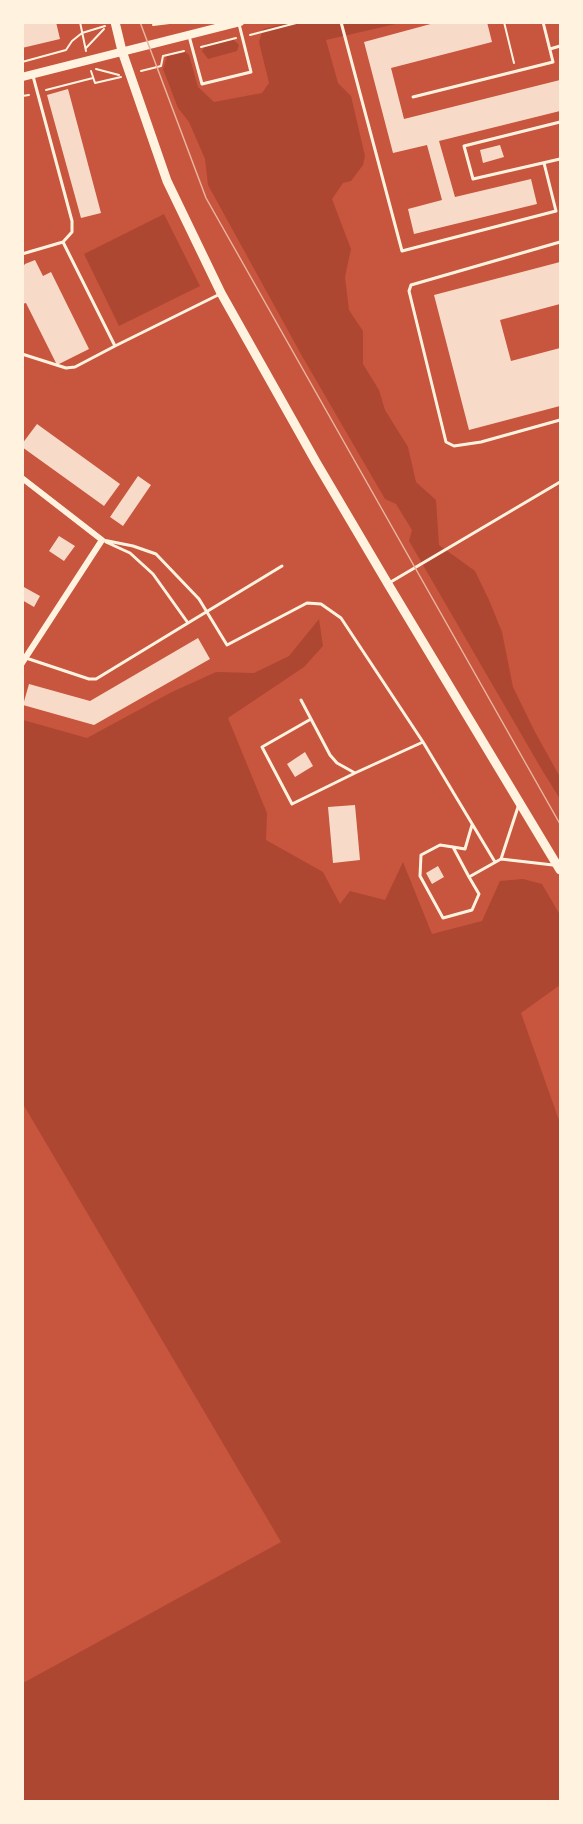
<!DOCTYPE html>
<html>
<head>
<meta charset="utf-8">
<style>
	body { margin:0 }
	#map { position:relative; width:583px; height:1824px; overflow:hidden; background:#c8553d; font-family:"Exo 2",sans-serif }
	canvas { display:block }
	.frame { position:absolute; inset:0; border:24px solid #fff3e0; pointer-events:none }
</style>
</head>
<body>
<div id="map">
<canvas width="583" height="1824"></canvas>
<div class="frame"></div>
</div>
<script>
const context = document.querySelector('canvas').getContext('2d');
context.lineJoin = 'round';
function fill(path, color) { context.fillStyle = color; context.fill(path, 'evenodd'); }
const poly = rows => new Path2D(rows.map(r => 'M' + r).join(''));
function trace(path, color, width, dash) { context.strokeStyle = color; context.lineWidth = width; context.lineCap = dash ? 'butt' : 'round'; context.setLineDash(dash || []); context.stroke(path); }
const green = poly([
	[291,22,400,23,326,40,338,83,351,96,365,156,363,165,351,181,343,183,332,199,351,249,345,277,349,310,363,331,363,364,379,390,385,410,408,447,416,482,436,500,439,545,475,571,489,600,502,632,513,687,535,732,560,777,560,799,542,770,409,541,412,530,396,504,385,499,302,356,208,185,205,159,189,122,178,108,163,69,167,56,185,52,189,55,198,87,214,102,262,93,269,83,259,42,263,29],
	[232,38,239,45,237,51,208,59,202,51,206,44],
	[164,214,200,286,119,326,84,254],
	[319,619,323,646,304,667,228,718,267,813,266,840,323,872,340,904,350,891,385,900,403,862,432,934,482,921,500,881,523,879,542,884,560,915,560,985,521,1013,560,1123,560,1801,23,1801,23,1683,281,1542,23,1104,23,720,87,738,170,693,216,672,254,673,289,656]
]);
const building = poly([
	[22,22,56,22,60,39,22,48],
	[438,22,487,22,492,42,391,68,404,119,560,80,560,111,439,141,455,197,531,179,537,204,414,234,408,209,442,200,427,145,393,153,364,42],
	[68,89,101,213,81,218,47,95],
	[500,145,504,157,483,163,480,150],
	[35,260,43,276,51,272,89,349,57,365,26,303,22,304,22,268,25,264],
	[560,262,560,304,500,320,511,361,560,348,560,406,469,430,434,295],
	[37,424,120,484,104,506,22,447,22,444],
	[138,476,151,485,123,526,110,517],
	[59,536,75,546,64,561,49,551],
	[22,586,40,596,34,607,22,600],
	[198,638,210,659,94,725,23,705,29,684,90,701],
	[305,752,313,766,295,777,287,764],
	[355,805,360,860,333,863,328,807],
	[438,866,444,877,432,884,426,873]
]);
const path = poly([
	[80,22,86,51],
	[504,22,514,63],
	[153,25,178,22],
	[250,35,300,22],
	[201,47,236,38],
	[86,48,104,29],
	[22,62,66,50,72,41,82,33,105,26],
	[96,69,119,75],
	[91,71,95,83,121,77],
	[141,71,161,66,163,56,184,51],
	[46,90,93,78],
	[22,96,29,95]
]);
const service = poly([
	[341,22,402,251,556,211,544,163],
	[189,36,202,84,251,72,239,24],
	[550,49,560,46],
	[33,76,72,221,72,232,63,242],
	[413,97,553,62,543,22],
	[560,122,464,146,473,179,560,159],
	[560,242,411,285,409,291,446,442,454,446,481,442,560,420],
	[22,254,63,242,115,346,75,367,66,368,22,354],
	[115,346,218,295],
	[103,540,133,546,156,554,199,599,227,645,307,603,321,604,341,618,423,742,495,862],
	[389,583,560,482],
	[188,623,282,566],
	[26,658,89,679,96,679,188,623,153,574,130,553,106,542],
	[301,700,330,755,337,763,355,773,423,742],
	[311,719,262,747,292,804,355,773],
	[453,847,465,849,472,825],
	[501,859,553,865],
	[469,877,479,894,472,910,443,918,420,876,421,855,440,845,453,847,469,877,501,859,518,807]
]);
const minor = poly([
	[22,478,102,540,22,663]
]);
const tertiary = poly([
	[22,77,240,22]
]);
const primary = poly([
	[115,22,122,51,167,181,221,293,316,462,388,584,560,870]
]);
const tram = poly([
	[140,22,206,198,560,824]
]);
fill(green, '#ae4732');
fill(building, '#f7dbc8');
trace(path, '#fff3e0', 2);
trace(service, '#fff3e0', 3);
trace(minor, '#fff3e0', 6);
trace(tertiary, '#fff3e0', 8);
trace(primary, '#fff3e0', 9);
trace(tram, '#e9b49f', 1.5);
</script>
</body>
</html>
